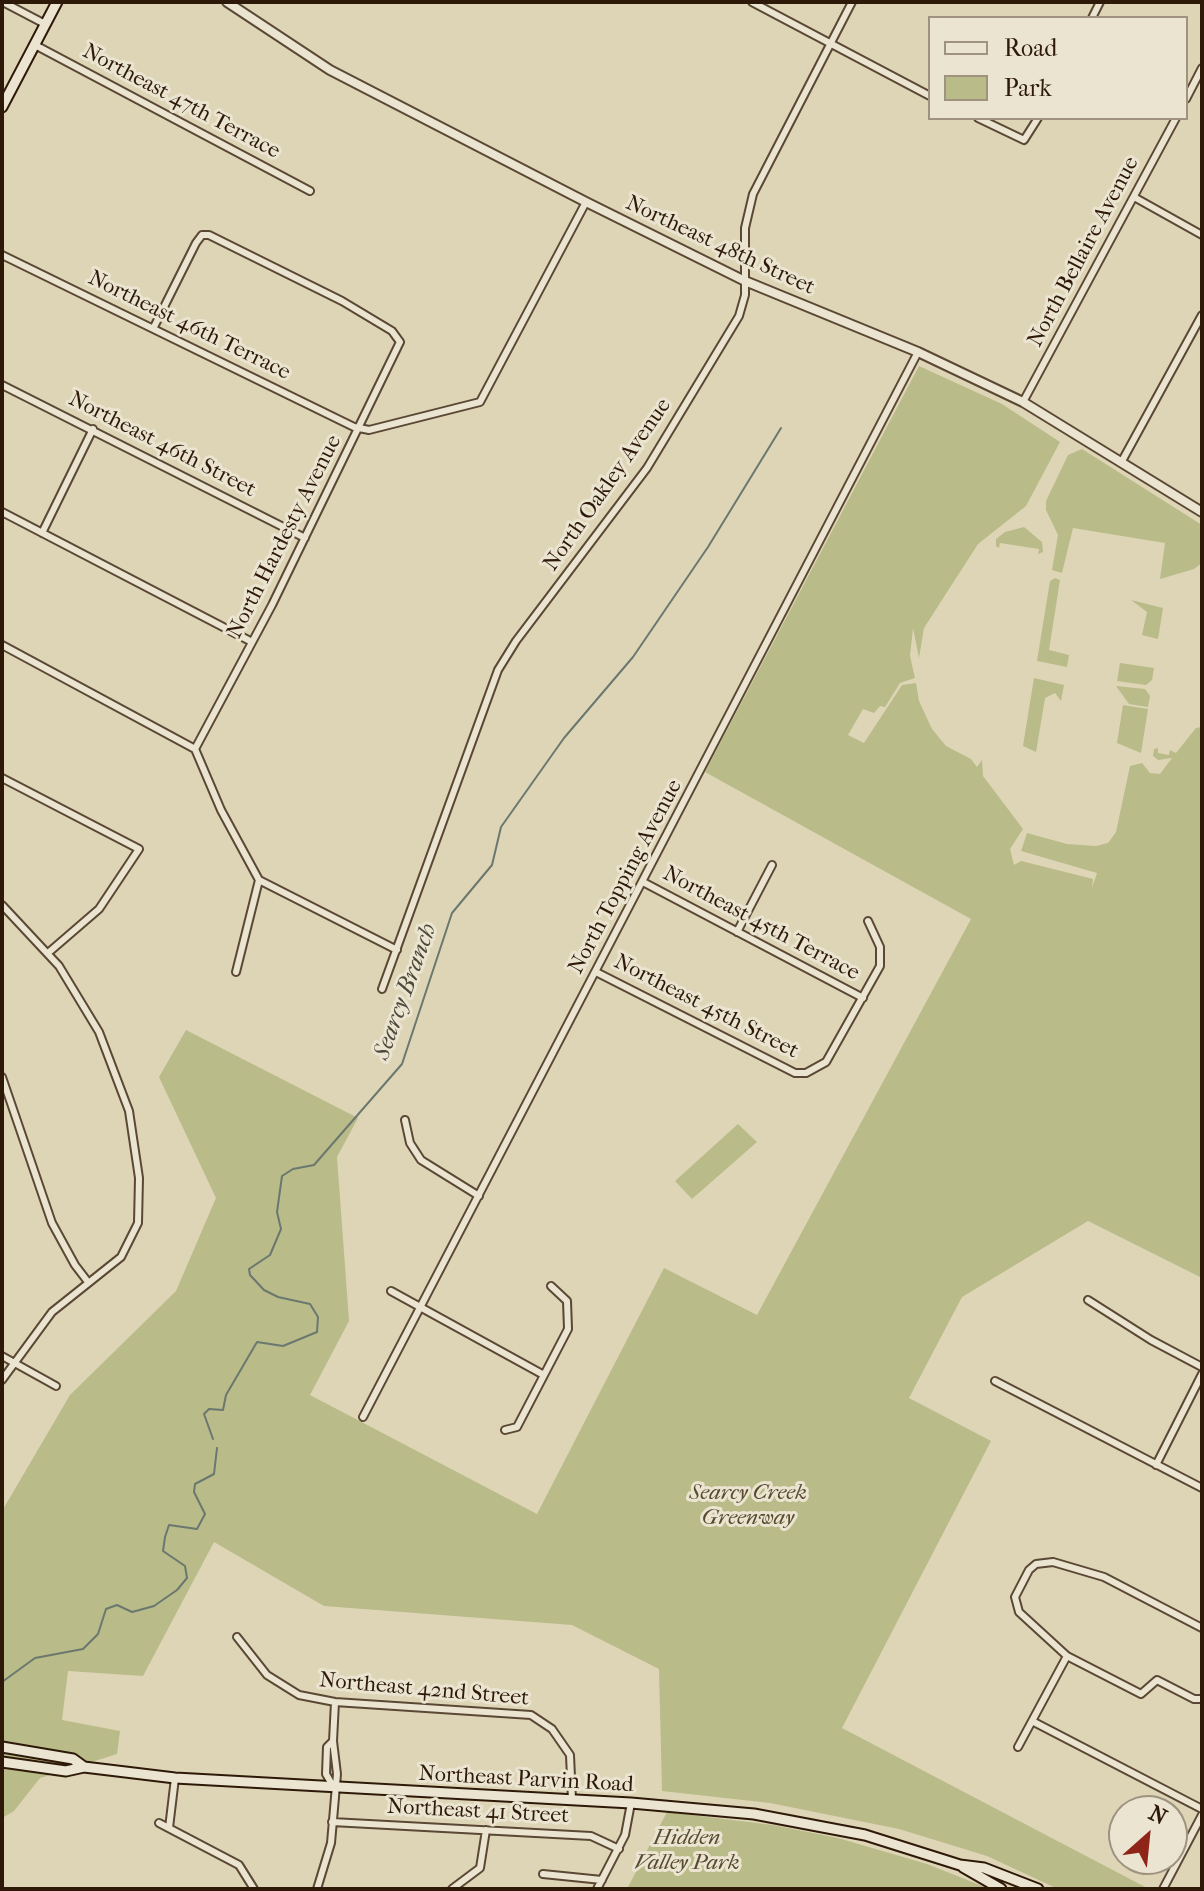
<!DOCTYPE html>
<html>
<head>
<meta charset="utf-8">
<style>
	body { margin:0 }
	#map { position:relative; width:1204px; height:1891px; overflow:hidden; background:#ded5b6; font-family:"IM FELL French Canon",serif }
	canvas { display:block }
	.frame { position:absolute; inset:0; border:4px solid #2e1908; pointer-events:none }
	.legend { position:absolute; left:928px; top:16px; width:260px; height:104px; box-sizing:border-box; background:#eae4d0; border:2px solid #9f9380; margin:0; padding:10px 14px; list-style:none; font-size:24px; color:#2e1908 }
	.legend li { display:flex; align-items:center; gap:16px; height:40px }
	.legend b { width:40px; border:2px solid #9f9380 }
	.north { position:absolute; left:1108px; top:1795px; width:80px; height:80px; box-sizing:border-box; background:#eae4d0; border:2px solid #9f9380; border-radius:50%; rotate:27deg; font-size:22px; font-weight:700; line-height:32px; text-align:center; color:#2e1908 }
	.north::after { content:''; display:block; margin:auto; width:28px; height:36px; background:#8f2418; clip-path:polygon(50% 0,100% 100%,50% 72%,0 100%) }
</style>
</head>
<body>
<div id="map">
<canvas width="1204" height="1891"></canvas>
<div class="frame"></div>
<ul class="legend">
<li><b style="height:10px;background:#eae4d0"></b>Road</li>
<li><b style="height:22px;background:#b9bb89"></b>Park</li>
</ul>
<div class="north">N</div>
</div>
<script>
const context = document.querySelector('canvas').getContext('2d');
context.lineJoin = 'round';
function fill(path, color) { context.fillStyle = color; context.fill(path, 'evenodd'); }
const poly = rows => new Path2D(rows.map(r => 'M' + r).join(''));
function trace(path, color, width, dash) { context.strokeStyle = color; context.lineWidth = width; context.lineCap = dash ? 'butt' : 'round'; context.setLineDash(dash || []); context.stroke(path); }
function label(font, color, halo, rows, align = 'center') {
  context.font = font + ' "IM FELL French Canon",serif'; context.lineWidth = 6; context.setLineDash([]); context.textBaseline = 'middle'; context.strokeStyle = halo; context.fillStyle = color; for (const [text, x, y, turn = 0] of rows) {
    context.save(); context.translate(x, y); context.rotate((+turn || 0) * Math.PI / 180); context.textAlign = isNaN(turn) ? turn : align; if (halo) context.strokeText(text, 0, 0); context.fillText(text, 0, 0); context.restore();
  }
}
const green = poly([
	[919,366,1002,404,1060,442,1026,506,978,544,924,628,919,658,913,628,910,656,915,678,900,683,885,707,880,706,874,713,863,709,848,735,864,743,902,685,916,683,919,701,932,729,946,746,971,759,977,767,982,760,983,776,1023,829,1010,849,1014,865,1021,861,1093,879,1092,888,1097,873,1021,851,1027,833,1067,844,1096,846,1108,843,1116,832,1130,766,1142,763,1150,773,1160,774,1172,758,1158,760,1153,756,1154,749,1158,748,1158,753,1169,755,1170,750,1176,753,1196,728,1202,727,1202,1278,1088,1221,962,1297,909,1398,991,1441,842,1728,1149,1889,1058,1889,987,1856,899,1829,770,1803,662,1791,659,1669,572,1625,324,1606,214,1542,143,1676,68,1671,62,1720,120,1731,117,1754,40,1778,14,1811,2,1818,2,1511,70,1395,176,1291,216,1198,159,1077,186,1030,358,1118,337,1157,349,1321,310,1395,537,1514,664,1268,757,1315,971,919,705,772],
	[1082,449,1202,525,1202,563,1194,569,1160,579,1165,543,1073,528,1062,573,1052,570,1058,535,1046,510,1046,501,1068,455],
	[1024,527,1042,542,1043,552,1038,554,1039,549,1000,543,999,548,996,546,996,539,1005,532],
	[1055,578,1060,580,1049,650,1069,655,1067,667,1037,661,1050,581],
	[1131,600,1163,608,1158,639,1142,635,1147,612],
	[1120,663,1154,668,1152,680,1146,685,1117,681],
	[1034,678,1064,685,1061,701,1055,693,1045,698,1036,752,1023,746],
	[1116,686,1145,689,1150,696,1148,707,1129,704],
	[1123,705,1148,709,1141,753,1117,743],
	[738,1124,757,1142,692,1199,675,1181],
	[667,1812,773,1825,838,1838,927,1864,990,1889,627,1889]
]);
const stream = poly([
	[213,1439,204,1414,209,1409,223,1410,226,1395,257,1342,283,1346,317,1332,318,1317,310,1304,278,1297,264,1290,250,1275,249,1269,270,1255,281,1229,277,1212,282,1176,293,1169,314,1165,402,1064,452,913,492,865,501,827,564,738,633,657,708,547,781,428],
	[2,1682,35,1658,83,1649,98,1634,106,1609,117,1605,132,1612,154,1606,177,1590,187,1578,185,1566,163,1551,165,1537,169,1525,197,1529,205,1514,194,1492,195,1484,214,1474,217,1448]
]);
const minor = poly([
	[3,2,45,24],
	[752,2,930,96],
	[1092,18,1100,2],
	[35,45,310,191],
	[1186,99,1202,68],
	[978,118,1024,140,1038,118],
	[1134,197,1202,235],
	[2,255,354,427,369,430,480,402,586,202],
	[154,327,196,243,202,235,209,235,342,301,392,331,400,342,272,605,195,749],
	[2,385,305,538],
	[1023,402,1176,118],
	[1122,461,1202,315],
	[2,512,252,642],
	[42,533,93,429],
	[2,645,195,749,221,810,259,880,236,972],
	[2,778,139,849,99,909,48,953],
	[259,880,397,950],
	[643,882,863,998],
	[2,905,59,966,99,1032,129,1111,139,1178,138,1223,121,1257,52,1312,2,1380],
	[737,932,772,865],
	[596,972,795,1073,806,1073,826,1062,880,966,880,947,868,921],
	[382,989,498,670,516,641,647,468,739,316,745,295,745,228,753,194,852,2],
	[2,1077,52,1223,75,1265,88,1282],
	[405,1120,410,1143,421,1160,479,1196],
	[391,1291,542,1374],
	[1088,1300,1151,1340,1202,1367],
	[2,1356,56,1386],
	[995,1381,1202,1488],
	[363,1417,918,352],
	[505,1430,517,1427,568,1329,567,1301,551,1286],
	[1156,1465,1202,1374],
	[1202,1628,1104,1577,1053,1562,1036,1564,1029,1570,1015,1597,1019,1612,1067,1656,1141,1694,1157,1680,1194,1699,1202,1699],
	[237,1637,267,1675,299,1695,335,1702,531,1715,552,1729,570,1755,572,1800],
	[1032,1721,1202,1809],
	[333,1741,327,1747,326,1774,334,1788],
	[1018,1747,1067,1656],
	[332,1822,591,1836,619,1849],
	[159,1823,239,1865,254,1889],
	[169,1828,175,1778],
	[543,1874,602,1880],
	[317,1889,331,1843,337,1774,333,1741,335,1702],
	[452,1889,480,1868,486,1830],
	[597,1889,625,1835,631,1803],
	[1163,1889,1202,1815]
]);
const tertiary = poly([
	[227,2,330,70,586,202,745,281,918,352,1023,402,1202,512]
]);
const secondary = poly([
	[2,107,57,2],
	[2,1747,73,1759,84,1767],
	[2,1762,66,1771,84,1767,175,1778,631,1803,754,1814,865,1835,960,1865,984,1868,1038,1889],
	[963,1867,1001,1889]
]);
const streetNames = [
	["Northeast 47th Terrace",181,102,28],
	["Northeast 48th Street",720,246,25],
	["North Bellaire Avenue",1084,252,-62],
	["Northeast 46th Terrace",189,326,26],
	["Northeast 46th Street",162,445,27],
	["North Oakley Avenue",608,485,-55],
	["North Hardesty Avenue",285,537,-63],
	["North Topping Avenue",626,877,-62],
	["Northeast 45th Terrace",761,924,28],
	["Northeast 45th Street",706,1007,27],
	["Northeast 42nd Street",424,1690,5],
	["Northeast Parvin Road",526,1780,3],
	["Northeast 41 Street",478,1812,3]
];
const parkNames = [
	["Searcy Creek",748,1494],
	["Greenway",748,1519],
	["Hidden",687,1839],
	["Valley Park",687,1864]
];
const waterNames = [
	["Searcy Branch",406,992,-70]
];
fill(green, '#b9bb89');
trace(stream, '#6b786f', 2);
trace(minor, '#5a4834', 10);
trace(tertiary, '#5a4834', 12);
trace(secondary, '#2e1908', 13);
trace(minor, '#eae4d0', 6);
trace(tertiary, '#eae4d0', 8);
trace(secondary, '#eae4d0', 9);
label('22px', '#2e1908', '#eae4d0', streetNames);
label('italic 22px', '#584a2f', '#eae4d0', parkNames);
label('italic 24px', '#4d493c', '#eae4d0', waterNames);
</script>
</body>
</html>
